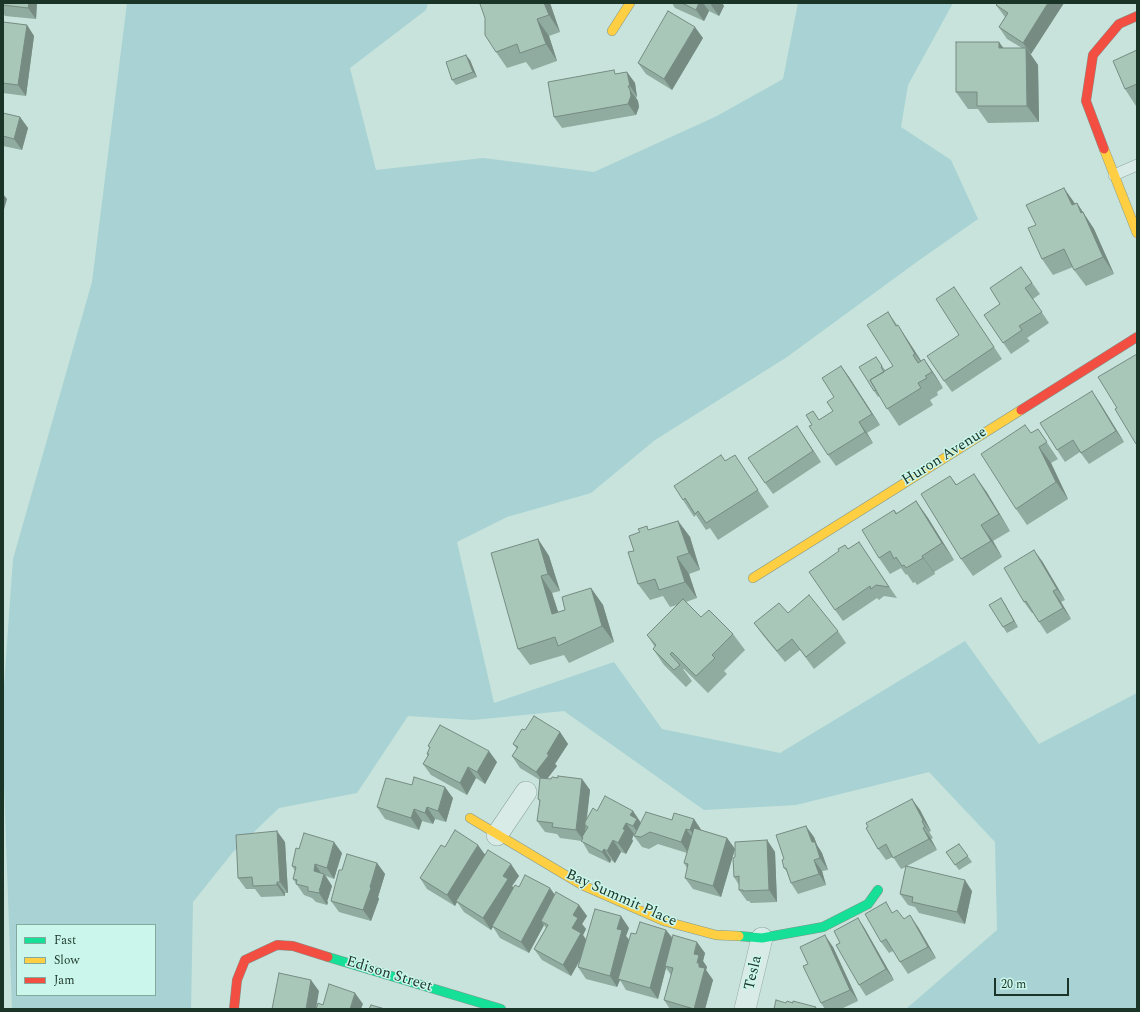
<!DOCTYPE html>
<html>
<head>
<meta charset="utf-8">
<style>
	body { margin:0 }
	#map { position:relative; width:1140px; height:1012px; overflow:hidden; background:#c7e3db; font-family:Spectral,serif }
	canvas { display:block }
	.frame { position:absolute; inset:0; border:4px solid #1a3528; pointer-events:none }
	.legend { position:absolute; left:16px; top:924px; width:140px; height:72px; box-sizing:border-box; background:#cbf6eb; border:1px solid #84a99d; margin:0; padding:5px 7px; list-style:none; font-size:12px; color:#1a3528 }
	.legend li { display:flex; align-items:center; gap:8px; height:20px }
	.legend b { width:20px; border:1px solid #84a99d }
	.scale { position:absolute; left:994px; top:978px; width:75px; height:18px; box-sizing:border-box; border:2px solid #1a3528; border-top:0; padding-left:5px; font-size:12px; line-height:14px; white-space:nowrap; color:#1a3528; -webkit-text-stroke:3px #cbf6eb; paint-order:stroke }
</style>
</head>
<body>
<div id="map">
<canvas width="1140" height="1012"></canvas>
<div class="frame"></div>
<ul class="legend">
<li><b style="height:5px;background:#16e098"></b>Fast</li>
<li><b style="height:5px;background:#ffcf43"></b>Slow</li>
<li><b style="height:5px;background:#f24e42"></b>Jam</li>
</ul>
<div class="scale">20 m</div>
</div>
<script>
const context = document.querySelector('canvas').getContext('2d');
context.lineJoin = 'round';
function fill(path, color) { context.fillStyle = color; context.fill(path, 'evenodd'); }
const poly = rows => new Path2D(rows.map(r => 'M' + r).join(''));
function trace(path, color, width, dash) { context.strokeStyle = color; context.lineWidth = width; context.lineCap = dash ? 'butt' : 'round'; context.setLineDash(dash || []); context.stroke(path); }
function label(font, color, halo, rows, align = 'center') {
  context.font = font + ' Spectral,serif'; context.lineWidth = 3; context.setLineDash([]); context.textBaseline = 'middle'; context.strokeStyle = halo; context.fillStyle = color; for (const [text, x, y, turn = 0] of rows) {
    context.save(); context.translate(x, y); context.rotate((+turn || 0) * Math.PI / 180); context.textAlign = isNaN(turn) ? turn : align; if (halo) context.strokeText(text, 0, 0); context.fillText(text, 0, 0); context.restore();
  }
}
const green = poly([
	[127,3,428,3,426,10,350,68,376,170,483,158,594,172,717,116,783,79,798,3,953,3,908,85,901,127,951,160,978,219,918,261,787,357,655,440,591,493,507,517,457,542,494,703,614,662,662,729,780,753,965,641,1039,744,1137,693,1137,1009,906,1009,997,930,995,842,929,772,796,805,704,810,564,711,473,720,408,716,357,793,279,808,233,852,193,902,191,1009,12,1009,3,756,3,700,13,559,92,282],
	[17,925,155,925,155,995,17,995]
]);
const lane = poly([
	[1114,175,1137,165]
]);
const street = poly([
	[497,835,526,792],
	[745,1009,762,938]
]);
const fast = poly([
	[739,936,762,938,823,927,868,904,878,890],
	[328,957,501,1009]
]);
const slow = poly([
	[612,31,630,3],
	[1104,149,1137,233],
	[753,578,1021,410],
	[470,818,582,885,664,921,716,935,739,936]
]);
const jam = poly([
	[1104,149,1086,101,1093,55,1119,24,1137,16],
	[1021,410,1137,337],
	[234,1009,237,980,245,960,277,945,293,946,328,957]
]);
const wall = poly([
	[3,3,37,3,36,19,5,16,3,13],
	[550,3,560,32,549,36,557,61,532,70,526,62,507,68,496,52],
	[672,3,722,3,724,6,719,16,709,11,704,21,675,8],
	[998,3,1064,3,1031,54,1030,53,1038,65,1039,122,988,123,978,109,968,109,956,92,1004,48,1022,48,1007,39,999,27,1005,17,996,5],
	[3,22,27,25,34,36,26,96,3,93],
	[703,38,672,90,646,74,638,63],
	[1137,50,1137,105,1136,106,1125,89],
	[470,60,477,77,456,85,452,80],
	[627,72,635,83,637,97,636,97,638,101,639,107,636,115,562,128,554,117,616,74],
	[3,113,20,117,28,128,22,150,3,146],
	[1077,203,1094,229,1114,274,1086,286,1074,270,1073,267,1053,275,1042,259,1036,225],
	[1021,267,1040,294,1033,299,1049,323,1027,338,1030,341,1011,354,984,315,1000,304],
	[954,287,1002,359,952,392,944,381,959,335],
	[888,312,909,342,921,361,924,359,935,375,943,388,937,392,938,395,930,400,933,405,899,426,879,396,878,397,874,391,876,357,885,370,893,366],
	[841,366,849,377,880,425,867,433,873,443,836,466,828,455,812,425,813,411,819,420,833,411,834,397],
	[1100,403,1124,442,1089,464,1080,452,1065,462,1057,450],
	[797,426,821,462,773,494,765,483],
	[1038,429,1058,459,1051,463,1068,499,1027,525,1016,509,1031,433],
	[725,461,746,472,769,507,718,540,710,528,706,530,696,515,694,517,683,500],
	[950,476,957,485,986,491,1010,531,993,541,1002,557,973,576,961,559],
	[916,501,928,518,954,560,934,572,935,574,917,585,915,582,913,583,907,574,906,575,901,568,890,574,879,558,894,510,897,513],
	[678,521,690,537,700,570,689,574,697,598,686,602,701,617,733,634,745,650,724,671,727,674,708,693,684,669,683,669,692,681,686,687,664,665,653,649,655,647,647,635,677,605,670,607,663,596,650,600,638,584,634,551,650,530],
	[538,539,549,556,560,591,552,593,558,612,565,610,591,588,603,605,614,642,569,663,564,655,530,665,518,649],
	[859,542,897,598,884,596,879,600,877,598,843,621,835,610,848,549],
	[1042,561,1065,600,1061,602,1071,619,1047,634,1033,613,1032,613,1024,602],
	[1001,598,1018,627,1007,633,1003,627],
	[788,613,838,631,846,643,814,669,800,650,785,662,762,634,754,623],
	[525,730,560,732,568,744,555,764,557,766,547,779,551,779,558,778,582,779,590,790,587,819,597,811,633,811,641,823,672,820,694,819,701,830,727,838,735,849,767,840,775,852,777,902,751,903,749,901,747,901,739,890,739,885,734,877,735,857,735,849,721,897,693,889,685,878,687,868,684,863,687,853,658,844,649,849,642,847,634,836,635,834,634,834,632,839,633,841,626,854,621,852,615,863,611,860,610,863,589,853,582,841,560,838,557,834,545,832,537,821,540,802,538,799,540,780,520,768,512,756,517,749,513,744],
	[428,746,497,762,485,784,476,778,467,795,431,775,423,764,428,756,427,754,430,748],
	[453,798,446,822,435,819,433,824,422,821,419,830,385,819,377,807],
	[912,799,920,810,931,831,929,832,933,838,931,839,937,850,907,866,972,891,965,924,919,913,915,907,908,905,900,894,906,867,901,869,893,857,886,860,878,849,868,827],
	[814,837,817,845,822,853,828,870,822,871,826,885,798,894,791,883,787,872,784,868,784,859],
	[285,842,288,893,285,893,285,896,261,897,255,889,246,889,238,878],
	[959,844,972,862,959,870,946,852],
	[445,847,485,854,519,876,512,886,513,887,519,887,555,895,579,905,587,916,582,924,586,929,583,935,586,940,629,928,626,936,629,940,636,934,666,930,673,938,705,953,703,961,707,967,706,970,713,980,705,1009,670,1009,664,1000,671,975,666,968,658,999,626,990,620,980,617,987,586,979,578,967,581,958,571,976,542,960,534,949,546,928,544,925,529,953,500,938,493,927,491,930,464,912,457,902,455,906,427,889,420,878],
	[299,849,342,853,334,879,326,876,332,886,328,899,327,901,328,902,327,905,316,902,312,898,304,895,293,879,295,871,292,866],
	[377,863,385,874,378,897,379,899,371,921,339,912,331,901,342,870],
	[893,912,918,927,936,958,908,974,900,962,893,951,889,953,881,942],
	[858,918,865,929,894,980,866,996,859,985,840,943],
	[833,947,858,1001,841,1009,825,1009,821,1003,808,964]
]);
const shadedWall = poly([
	[29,3,37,3,36,19,28,8],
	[544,3,550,3,560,32,549,15],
	[699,3,703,3,709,11,704,21,696,10],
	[712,3,722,3,724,6,719,16,711,5],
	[1048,3,1064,3,1031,54,1023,43],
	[537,19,549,36,557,61,546,44],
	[27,25,34,36,26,96,18,85],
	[695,27,703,38,672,90,664,79],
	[999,42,1011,58,999,48],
	[1026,48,1038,65,1039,122,1027,106],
	[466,55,470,60,477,77,473,72],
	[627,72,635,83,637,97,630,86],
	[630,90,638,101,639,107,636,115,628,104],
	[20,117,28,128,22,150,14,139],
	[1064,188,1076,205,1072,205],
	[3,194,7,199,3,213],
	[1077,203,1094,229,1114,274,1103,257],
	[898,325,909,342,927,370,915,354],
	[924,359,935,375,943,388,932,372],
	[841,366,849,377,880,425,872,414],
	[1092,391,1100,403,1124,442,1116,431],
	[859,422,867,433,873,443,865,432],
	[797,426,821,462,813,451],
	[1039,447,1051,463,1068,499,1056,482],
	[974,474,986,491,1010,531,999,514],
	[916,501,928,518,954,560,942,543],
	[678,521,690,537,700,570,689,553],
	[981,525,993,541,1002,557,991,541],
	[538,539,549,556,560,591,548,574],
	[1034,550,1042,561,1065,600,1057,589],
	[922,556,934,572,935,574,923,558],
	[677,557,689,574,697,598,685,582],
	[541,576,552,593,564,630,552,614],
	[591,588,603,605,614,642,602,626],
	[1053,591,1061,602,1071,619,1063,608],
	[1001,598,1005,604,1018,627,1014,621],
	[560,732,568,744,555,764,557,766,544,783,536,772],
	[489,751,497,762,485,784,477,772],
	[468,767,476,778,467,795,460,783],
	[582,779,590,790,584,839,582,837,584,840,584,841,576,830],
	[445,787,453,798,446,822,438,811],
	[912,799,920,810,931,831,923,820],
	[427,807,435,819,433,824,425,813],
	[414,809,422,821,419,830,411,818],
	[633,811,641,823,641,837,633,826,630,815],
	[694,819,702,831,698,842,690,830],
	[922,821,929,832,933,838,925,827],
	[626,823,634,834,632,839,633,841,626,854,618,843,623,829],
	[806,826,814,837,817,845,822,853,828,870,820,858,812,842],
	[923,828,931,839,937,850,929,839],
	[686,829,694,840,689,854,681,842],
	[277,831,285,842,288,893,280,882],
	[727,838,735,849,721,897,713,886],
	[613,840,621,852,615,863,607,851],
	[767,840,775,852,777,902,769,890],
	[334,842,342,853,334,879,327,868],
	[478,845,486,856,456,901,457,902,455,906,447,895],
	[604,849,611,860,610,863,602,852],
	[814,860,822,871,826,885,819,874],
	[377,863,385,874,378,897,379,899,371,921,363,910],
	[315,864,323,876,314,871],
	[511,864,519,876,512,886,516,890,491,930,483,918,503,876],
	[324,874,332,886,328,899,327,901,328,902,327,905,319,893,319,890],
	[965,880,972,891,965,924,957,912],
	[277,882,285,893,285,896,277,885],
	[550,888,558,899,541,921,544,925,529,953,521,942],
	[579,905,587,916,582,924,586,929,583,935,589,944,571,976,563,965,572,928,573,915],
	[910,915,918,927,936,958,928,947],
	[621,916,629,928,626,936,630,941,618,979,620,980,617,987,610,976,617,929],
	[858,918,865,929,894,980,886,969],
	[666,930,674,941,665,966,666,968,658,999,650,988],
	[825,935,833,947,858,1001,850,990],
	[697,942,705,953,703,961,707,967,706,970,713,980,705,1009,694,1009,699,967,694,954],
	[311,980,319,991,316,1009,306,1009],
	[355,993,363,1004,361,1009,350,1009]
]);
const building = poly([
	[3,3,29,3,28,8,3,5,3,3],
	[482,3,544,3,549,15,537,19,546,44,520,53,517,44,496,52,485,35,485,18,480,4,482,3],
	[682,3,699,3,696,10,682,3],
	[998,3,1048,3,1023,43,999,27,1008,13,996,5,998,3],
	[668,11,695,27,664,79,638,63,668,11],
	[3,22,27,25,18,85,3,83,3,22],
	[956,42,999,42,999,48,1026,48,1027,106,977,106,977,92,956,92,956,42],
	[1137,50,1137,84,1125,89,1113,61,1137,50],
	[466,55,473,72,452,80,446,62,466,55],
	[614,70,615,74,627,72,630,86,628,86,630,90,631,96,628,104,554,117,548,82,614,70],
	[3,113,20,117,14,139,3,136,3,113],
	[1064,188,1072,205,1077,203,1081,213,1083,212,1103,257,1074,270,1064,249,1042,259,1028,228,1036,225,1026,205,1064,188],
	[1021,267,1032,283,1025,288,1042,312,1019,326,1022,330,1003,343,984,315,1000,304,990,288,1021,267],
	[954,287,994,347,944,381,927,356,959,335,936,299,954,287],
	[888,312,896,326,898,325,915,354,913,355,918,363,924,359,932,372,925,376,927,378,918,383,921,388,887,409,870,380,893,366,867,325,888,312],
	[1137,354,1137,444,1136,444,1115,409,1117,408,1098,377,1137,354],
	[876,357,882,366,881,367,884,372,870,380,876,390,874,391,859,367,876,357],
	[841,366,872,414,859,422,865,432,828,455,809,426,812,425,806,415,813,411,819,420,833,411,827,402,834,397,822,378,841,366],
	[1092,391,1116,431,1081,453,1073,440,1057,450,1040,423,1092,391],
	[1025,425,1031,433,1038,429,1047,442,1039,447,1056,482,1016,509,981,454,1025,425],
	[797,426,813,451,765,483,748,458,797,426],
	[721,455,725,461,735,455,758,490,706,523,698,511,695,514,685,498,683,500,674,486,721,455],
	[974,474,999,514,981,525,991,541,961,559,921,494,950,476,956,485,974,474],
	[916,501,942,543,922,556,923,558,906,568,904,565,902,566,896,557,894,559,890,551,879,558,862,530,894,510,896,514,916,501],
	[678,521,689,553,677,557,685,582,659,590,655,579,638,584,628,552,634,551,629,536,640,532,638,529,647,526,648,530,678,521],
	[538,539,548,574,541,576,552,614,565,610,562,597,591,588,602,626,558,646,555,637,518,649,491,553,538,539],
	[859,542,889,587,876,585,871,589,870,586,835,610,809,572,839,551,838,549,845,545,848,549,859,542],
	[1034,550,1057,589,1053,591,1063,608,1039,622,1026,601,1024,602,1004,568,1034,550],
	[809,595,838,631,806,657,792,639,777,651,754,623,779,603,788,613,809,595],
	[1001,598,1014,621,1003,627,989,605,1001,598],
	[683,599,701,617,709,610,733,634,712,655,715,658,696,676,672,652,670,654,680,665,674,670,653,649,656,645,647,635,683,599],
	[534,716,560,732,547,754,549,755,536,772,512,756,518,747,513,744,522,729,525,730,534,716],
	[440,725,489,751,477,772,468,767,460,783,423,764,429,754,427,754,430,747,428,746,440,725],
	[558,776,582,779,576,830,552,827,553,823,537,821,540,800,538,799,540,778,551,779,552,777,558,778,558,776],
	[414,777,445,787,438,811,427,807,425,813,414,809,411,818,377,807,386,778,412,785,414,777],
	[605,796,633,811,630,815,637,819,633,826,626,823,623,829,625,830,618,843,613,840,607,851,604,849,602,852,581,841,583,838,582,837,588,827,585,825,585,822,593,808,597,811,605,796],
	[912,799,923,820,922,821,925,827,923,828,929,839,893,858,886,844,878,849,866,828,868,827,866,823,912,799],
	[646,812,672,820,674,813,694,819,690,830,686,829,681,842,650,832,641,837,634,836,646,812],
	[806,826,812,842,815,842,820,858,814,860,819,874,791,883,786,868,784,868,782,860,784,859,776,835,806,826],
	[694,828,727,838,713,886,685,878,688,864,684,863,694,828],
	[455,830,478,845,447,895,420,878,441,845,445,847,455,830],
	[277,831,280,882,277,882,277,885,253,886,252,877,238,878,236,835,277,831],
	[304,833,334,842,327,868,315,864,314,871,324,874,320,888,319,890,320,891,319,893,308,891,308,887,296,884,297,880,293,879,296,867,292,866,296,848,299,849,304,833],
	[767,840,769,890,743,891,743,890,739,890,739,876,734,877,733,858,735,857,735,842,767,840],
	[959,844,968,856,955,865,946,852,959,844],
	[488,850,511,864,503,876,508,879,483,918,456,901,488,850],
	[347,854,377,863,370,887,371,888,363,910,331,901,339,870,342,870,347,854],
	[906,866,965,880,957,912,912,902,913,897,900,894,906,866],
	[525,875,550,888,521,942,492,926,515,885,519,887,525,875],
	[556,892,579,905,573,915,578,918,572,928,581,933,563,965,534,949,548,925,541,921,556,892],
	[886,902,892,913,897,910,904,919,910,915,928,947,900,962,886,939,881,942,865,914,886,902],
	[595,909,621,916,617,929,622,930,610,976,578,967,595,909],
	[858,918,886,969,859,985,836,945,840,943,834,931,858,918],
	[640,922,666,930,650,988,618,979,631,933,636,934,640,922],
	[673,935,697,942,694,954,699,955,697,963,699,963,699,967,705,968,694,1009,664,1000,673,968,665,966,673,935],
	[825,935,850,990,821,1003,803,966,808,964,800,947,825,935],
	[279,973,311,980,306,1009,272,1009,279,973],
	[329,984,355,993,350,1009,316,1009,318,1003,323,1005,329,984],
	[776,1000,786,1003,787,1001,793,1003,793,1001,816,1007,815,1009,774,1009,776,1000],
	[371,1005,385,1009,369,1009,371,1005]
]);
const streetNames = [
	["Huron Avenue",945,457,-32],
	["Bay Summit Place",621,899,24],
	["Tesla",754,973,-77],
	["Edison Street",389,975,17]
];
fill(green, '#a8d2d3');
trace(lane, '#91a8a0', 12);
trace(street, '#91a8a0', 22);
trace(fast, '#81978f', 10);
trace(slow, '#81978f', 10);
trace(jam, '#81978f', 10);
trace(lane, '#d9ebe6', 11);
trace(street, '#d9ebe6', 21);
trace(fast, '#16e098', 9);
trace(slow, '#ffcf43', 9);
trace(jam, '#f24e42', 9);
fill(wall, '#90ab9f');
fill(shadedWall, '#768b82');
fill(building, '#a8c7b9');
trace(building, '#768b82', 1);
label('15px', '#1a3528', '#cbf6eb', streetNames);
</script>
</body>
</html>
